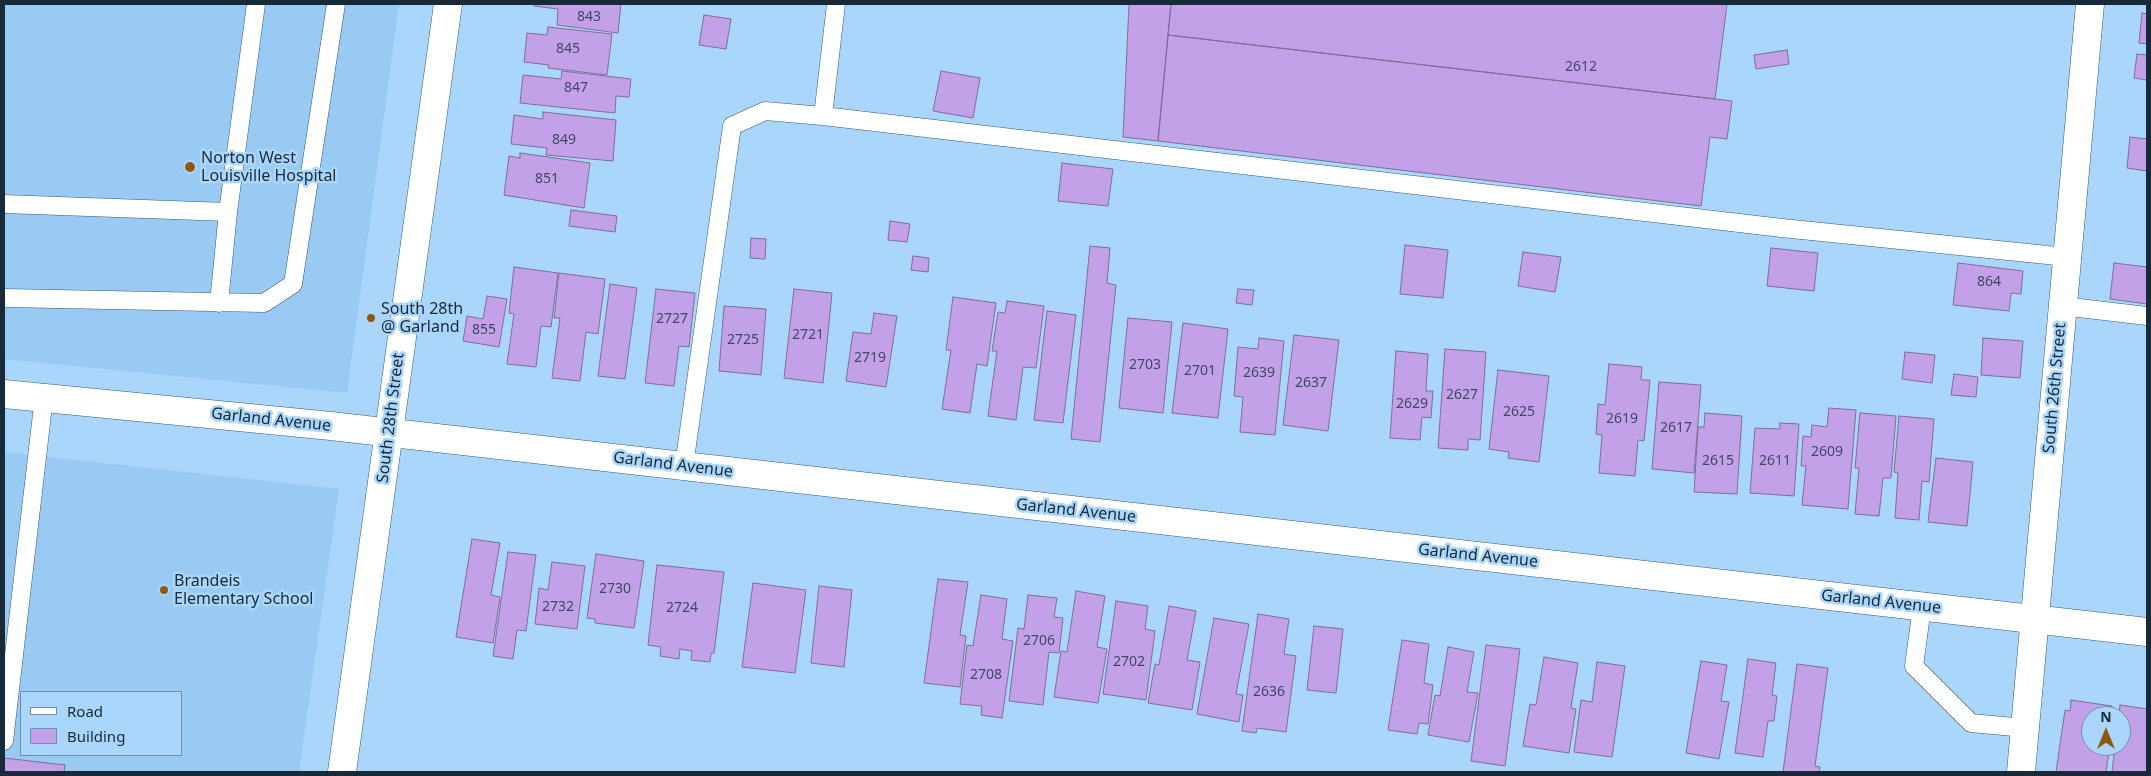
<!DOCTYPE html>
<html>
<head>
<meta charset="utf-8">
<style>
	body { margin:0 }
	#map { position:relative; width:2151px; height:776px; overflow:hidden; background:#abd6fb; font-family:"Noto Sans",sans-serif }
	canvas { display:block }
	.frame { position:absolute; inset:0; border:5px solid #182937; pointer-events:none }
	.legend { position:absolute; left:20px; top:691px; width:162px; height:65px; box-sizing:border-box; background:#abd6fb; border:1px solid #7091ad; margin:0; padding:6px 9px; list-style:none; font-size:15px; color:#182937 }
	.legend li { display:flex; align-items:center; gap:10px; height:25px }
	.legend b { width:25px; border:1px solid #7091ad }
	.north { position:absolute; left:2081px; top:706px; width:50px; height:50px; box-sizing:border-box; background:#abd6fb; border:1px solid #7091ad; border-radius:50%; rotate:0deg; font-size:14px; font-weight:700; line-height:20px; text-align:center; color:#182937 }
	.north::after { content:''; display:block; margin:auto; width:18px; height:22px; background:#905710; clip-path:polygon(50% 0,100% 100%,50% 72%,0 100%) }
</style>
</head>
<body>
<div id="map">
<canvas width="2151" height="776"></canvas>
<div class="frame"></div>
<ul class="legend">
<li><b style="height:6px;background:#fff"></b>Road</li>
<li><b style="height:14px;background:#c2a1e9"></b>Building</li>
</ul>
<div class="north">N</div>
</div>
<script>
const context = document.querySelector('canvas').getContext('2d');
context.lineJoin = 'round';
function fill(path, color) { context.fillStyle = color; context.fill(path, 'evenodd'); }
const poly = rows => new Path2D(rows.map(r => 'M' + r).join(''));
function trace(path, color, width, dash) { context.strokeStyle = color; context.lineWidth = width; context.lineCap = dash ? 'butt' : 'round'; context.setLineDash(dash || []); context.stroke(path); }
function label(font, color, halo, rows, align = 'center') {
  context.font = font + ' "Noto Sans",sans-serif'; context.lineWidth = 5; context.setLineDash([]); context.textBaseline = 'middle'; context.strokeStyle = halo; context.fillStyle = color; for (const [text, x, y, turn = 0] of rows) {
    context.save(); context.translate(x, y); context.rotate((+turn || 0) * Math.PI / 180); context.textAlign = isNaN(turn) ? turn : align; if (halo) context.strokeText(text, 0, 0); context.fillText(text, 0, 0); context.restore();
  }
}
const built = poly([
	[4,4,399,4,347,393,4,359],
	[4,452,339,489,299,772,4,772],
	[21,692,181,692,181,755,21,755]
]);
const building = poly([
	[534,4,621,4,618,33,557,25,558,9,534,6,534,4],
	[1129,4,1171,4,1158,141,1123,137,1129,4],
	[1171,4,1727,4,1715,99,1168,35,1171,4],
	[2142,13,2147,14,2147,44,2139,43,2142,13],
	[704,15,731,19,726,49,699,45,704,15],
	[548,27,612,34,607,75,548,68,549,65,524,62,527,33,547,35,548,27],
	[1168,35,1732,101,1727,139,1710,137,1701,206,1158,141,1168,35],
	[1787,50,1789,64,1756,69,1754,55,1787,50],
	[2137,54,2147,55,2147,80,2134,78,2137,54],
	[562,71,631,79,629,97,616,96,615,113,520,103,523,75,561,79,562,71],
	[941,71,980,78,973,118,933,111,941,71],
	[543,112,616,120,613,161,546,155,547,148,511,144,514,115,543,119,543,112],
	[2130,137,2147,139,2147,171,2127,168,2130,137],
	[520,153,590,163,584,208,504,195,509,156,520,158,520,153],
	[1062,163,1113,169,1108,206,1058,201,1062,163],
	[571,210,617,216,615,232,569,226,571,210],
	[890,221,910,224,907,242,888,240,890,221],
	[751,238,766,239,765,259,750,258,751,238],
	[1405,245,1448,250,1443,298,1400,294,1405,245],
	[1090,246,1110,248,1107,283,1116,285,1100,442,1071,439,1090,246],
	[1771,248,1818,253,1814,291,1767,286,1771,248],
	[1523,252,1561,257,1555,292,1518,286,1523,252],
	[913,256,929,258,928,272,911,270,913,256],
	[1958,263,2023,271,2021,294,2011,293,2009,311,1953,305,1958,263],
	[2114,263,2147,267,2147,304,2110,299,2114,263],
	[514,267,558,273,551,327,541,326,536,367,507,364,514,314,509,313,514,267],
	[559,273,605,279,598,334,586,332,580,381,552,378,560,318,554,318,559,273],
	[610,284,637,288,625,379,598,376,610,284],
	[656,289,695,293,689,347,679,346,674,386,645,383,656,289],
	[794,289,832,293,823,383,784,378,794,289],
	[1238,289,1254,290,1252,305,1236,303,1238,289],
	[487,296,507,299,499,347,463,341,467,316,483,319,487,296],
	[953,297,996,303,987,366,977,364,970,413,942,409,951,350,946,350,953,297],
	[1007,301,1044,306,1036,368,1023,367,1016,420,988,416,997,351,992,351,998,312,1005,313,1007,301],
	[724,306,766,309,761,375,719,371,724,306],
	[1047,311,1076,315,1063,423,1034,420,1047,311],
	[874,313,897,316,886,387,846,381,853,332,871,334,874,313],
	[1128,318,1172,322,1163,413,1119,408,1128,318],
	[1183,323,1228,329,1218,418,1172,413,1183,323],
	[1294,335,1339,340,1328,431,1283,425,1294,335],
	[1259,338,1284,341,1275,435,1240,432,1243,397,1234,396,1238,347,1258,349,1259,338],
	[1983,338,2023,341,2020,378,1981,375,1983,338],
	[1445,349,1486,352,1480,440,1468,439,1468,450,1438,448,1445,349],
	[1396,351,1428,354,1426,391,1433,391,1431,418,1422,417,1420,440,1390,438,1396,351],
	[1905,352,1935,355,1932,383,1902,379,1905,352],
	[1609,364,1642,367,1641,380,1650,380,1644,441,1638,440,1635,476,1599,473,1602,435,1596,434,1598,404,1605,405,1609,364],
	[1498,370,1549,376,1539,462,1508,458,1509,452,1489,449,1498,370],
	[1954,374,1978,377,1976,397,1951,395,1954,374],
	[1659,382,1701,385,1694,473,1652,469,1659,382],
	[1829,408,1856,410,1848,509,1802,505,1806,466,1801,466,1803,436,1811,437,1812,425,1827,427,1829,408],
	[1705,413,1742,416,1737,494,1694,492,1698,427,1704,427,1705,413],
	[1860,413,1896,416,1891,478,1883,478,1879,516,1855,514,1859,468,1855,468,1860,413],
	[1899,416,1934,419,1929,482,1922,481,1919,520,1895,518,1898,473,1894,472,1899,416],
	[1780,423,1799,424,1794,496,1750,493,1755,428,1780,429,1780,423],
	[1936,458,1973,462,1967,526,1928,522,1936,458],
	[472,539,500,543,491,595,500,597,493,643,456,637,472,539],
	[508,552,536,555,526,631,517,630,513,659,493,656,508,552],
	[596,554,644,561,634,628,595,623,595,619,587,618,596,554],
	[552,562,585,566,577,629,535,624,539,588,548,590,552,562],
	[657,565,724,572,714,653,711,653,710,662,691,660,692,651,680,649,679,659,660,656,661,647,648,645,657,565],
	[938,579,968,582,960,635,966,636,960,687,924,683,938,579],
	[753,583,806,590,795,673,742,667,753,583],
	[819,586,852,590,844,667,811,663,819,586],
	[1076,591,1105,596,1097,647,1107,649,1098,703,1054,697,1061,651,1067,652,1076,591],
	[981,595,1007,599,1002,639,1013,641,1002,718,981,715,982,706,960,704,967,645,973,646,981,595],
	[1028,595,1057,598,1054,617,1063,618,1059,653,1049,652,1043,705,1009,701,1018,628,1024,629,1028,595],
	[1116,601,1148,606,1145,629,1155,631,1146,700,1103,694,1116,601],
	[1169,606,1196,611,1187,660,1200,662,1192,710,1148,703,1155,664,1159,665,1169,606],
	[1258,614,1289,619,1284,654,1296,656,1286,732,1257,728,1256,733,1242,731,1258,614],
	[1214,618,1249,624,1236,694,1243,695,1239,722,1197,714,1214,618],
	[1314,626,1343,629,1336,693,1307,690,1314,626],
	[1402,640,1429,644,1424,683,1433,685,1428,724,1419,723,1417,734,1388,730,1402,640],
	[1486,645,1520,649,1505,766,1471,761,1486,645],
	[1448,647,1474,652,1467,692,1478,693,1469,742,1428,735,1435,695,1440,696,1448,647],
	[1544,657,1578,663,1571,708,1576,709,1569,753,1523,746,1530,704,1536,705,1544,657],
	[1748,659,1776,663,1772,695,1777,696,1774,721,1768,721,1763,757,1735,753,1748,659],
	[1701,661,1727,665,1721,701,1729,702,1719,759,1686,753,1701,661],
	[1597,662,1625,666,1612,757,1574,752,1581,700,1592,702,1597,662],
	[1797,664,1828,668,1815,766,1820,767,1819,772,1783,772,1797,664],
	[2071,700,2112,706,2110,716,2091,716,2091,746,2110,746,2106,772,2056,772,2065,710,2070,711,2071,700],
	[2120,705,2147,709,2147,772,2112,772,2115,746,2121,746,2121,716,2119,716,2120,705],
	[4,758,65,765,64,772,4,772,4,758]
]);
const lane = poly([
	[823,116,836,4],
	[4,204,228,212,256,4],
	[4,298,264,303,293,284,336,4],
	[219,303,228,212],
	[2062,306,2147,316],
	[684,466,732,126,765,111,823,116,1782,228,2067,257],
	[1922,607,1914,666,1971,723,2025,728],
	[4,741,44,397]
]);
const street = poly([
	[4,394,331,426,2147,632],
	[342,772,448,4]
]);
const secondary = poly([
	[2021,772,2090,4]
]);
const markers = [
	[190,167,6,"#905710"],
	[371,318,5,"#905710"],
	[164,590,5,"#905710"]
];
const numberNames = [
	["843",589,17],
	["845",568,49],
	["2612",1581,67],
	["847",576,88],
	["849",564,140],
	["851",547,179],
	["864",1989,282],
	["2727",672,319],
	["855",484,330],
	["2721",808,335],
	["2725",743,340],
	["2719",870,358],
	["2703",1145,365],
	["2701",1200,371],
	["2639",1259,373],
	["2637",1311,383],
	["2627",1462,395],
	["2629",1412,404],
	["2625",1519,412],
	["2619",1622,419],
	["2617",1676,428],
	["2609",1827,452],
	["2615",1718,461],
	["2611",1775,461],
	["2730",615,589],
	["2732",558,607],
	["2724",682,608],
	["2706",1039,641],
	["2702",1129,662],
	["2708",986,675],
	["2636",1269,692]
];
const poiNames = [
	["Norton West",201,158],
	["Louisville Hospital",201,176],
	["South 28th",381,309],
	["@ Garland",381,327],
	["Brandeis",174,581],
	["Elementary School",174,599]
];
const streetNames = [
	["South 26th Street",2055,388,-85],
	["South 28th Street",391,418,-83],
	["Garland Avenue",271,420,6],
	["Garland Avenue",673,465,7],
	["Garland Avenue",1076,511,6],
	["Garland Avenue",1478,556,6],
	["Garland Avenue",1881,602,6]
];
fill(built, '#99caf4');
fill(building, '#c2a1e9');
trace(building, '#806c97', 1);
trace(lane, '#325979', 19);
trace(street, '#325979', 29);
trace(secondary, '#325979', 29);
trace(lane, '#fff', 18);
trace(street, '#fff', 28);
trace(secondary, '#fff', 28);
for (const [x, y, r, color] of markers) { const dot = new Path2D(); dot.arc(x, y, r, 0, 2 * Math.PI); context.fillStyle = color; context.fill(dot); trace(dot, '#abd6fb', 2); }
label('14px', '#424764', null, numberNames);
label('16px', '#182937', '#abd6fb', poiNames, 'left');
label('16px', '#182937', '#abd6fb', streetNames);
</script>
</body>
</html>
